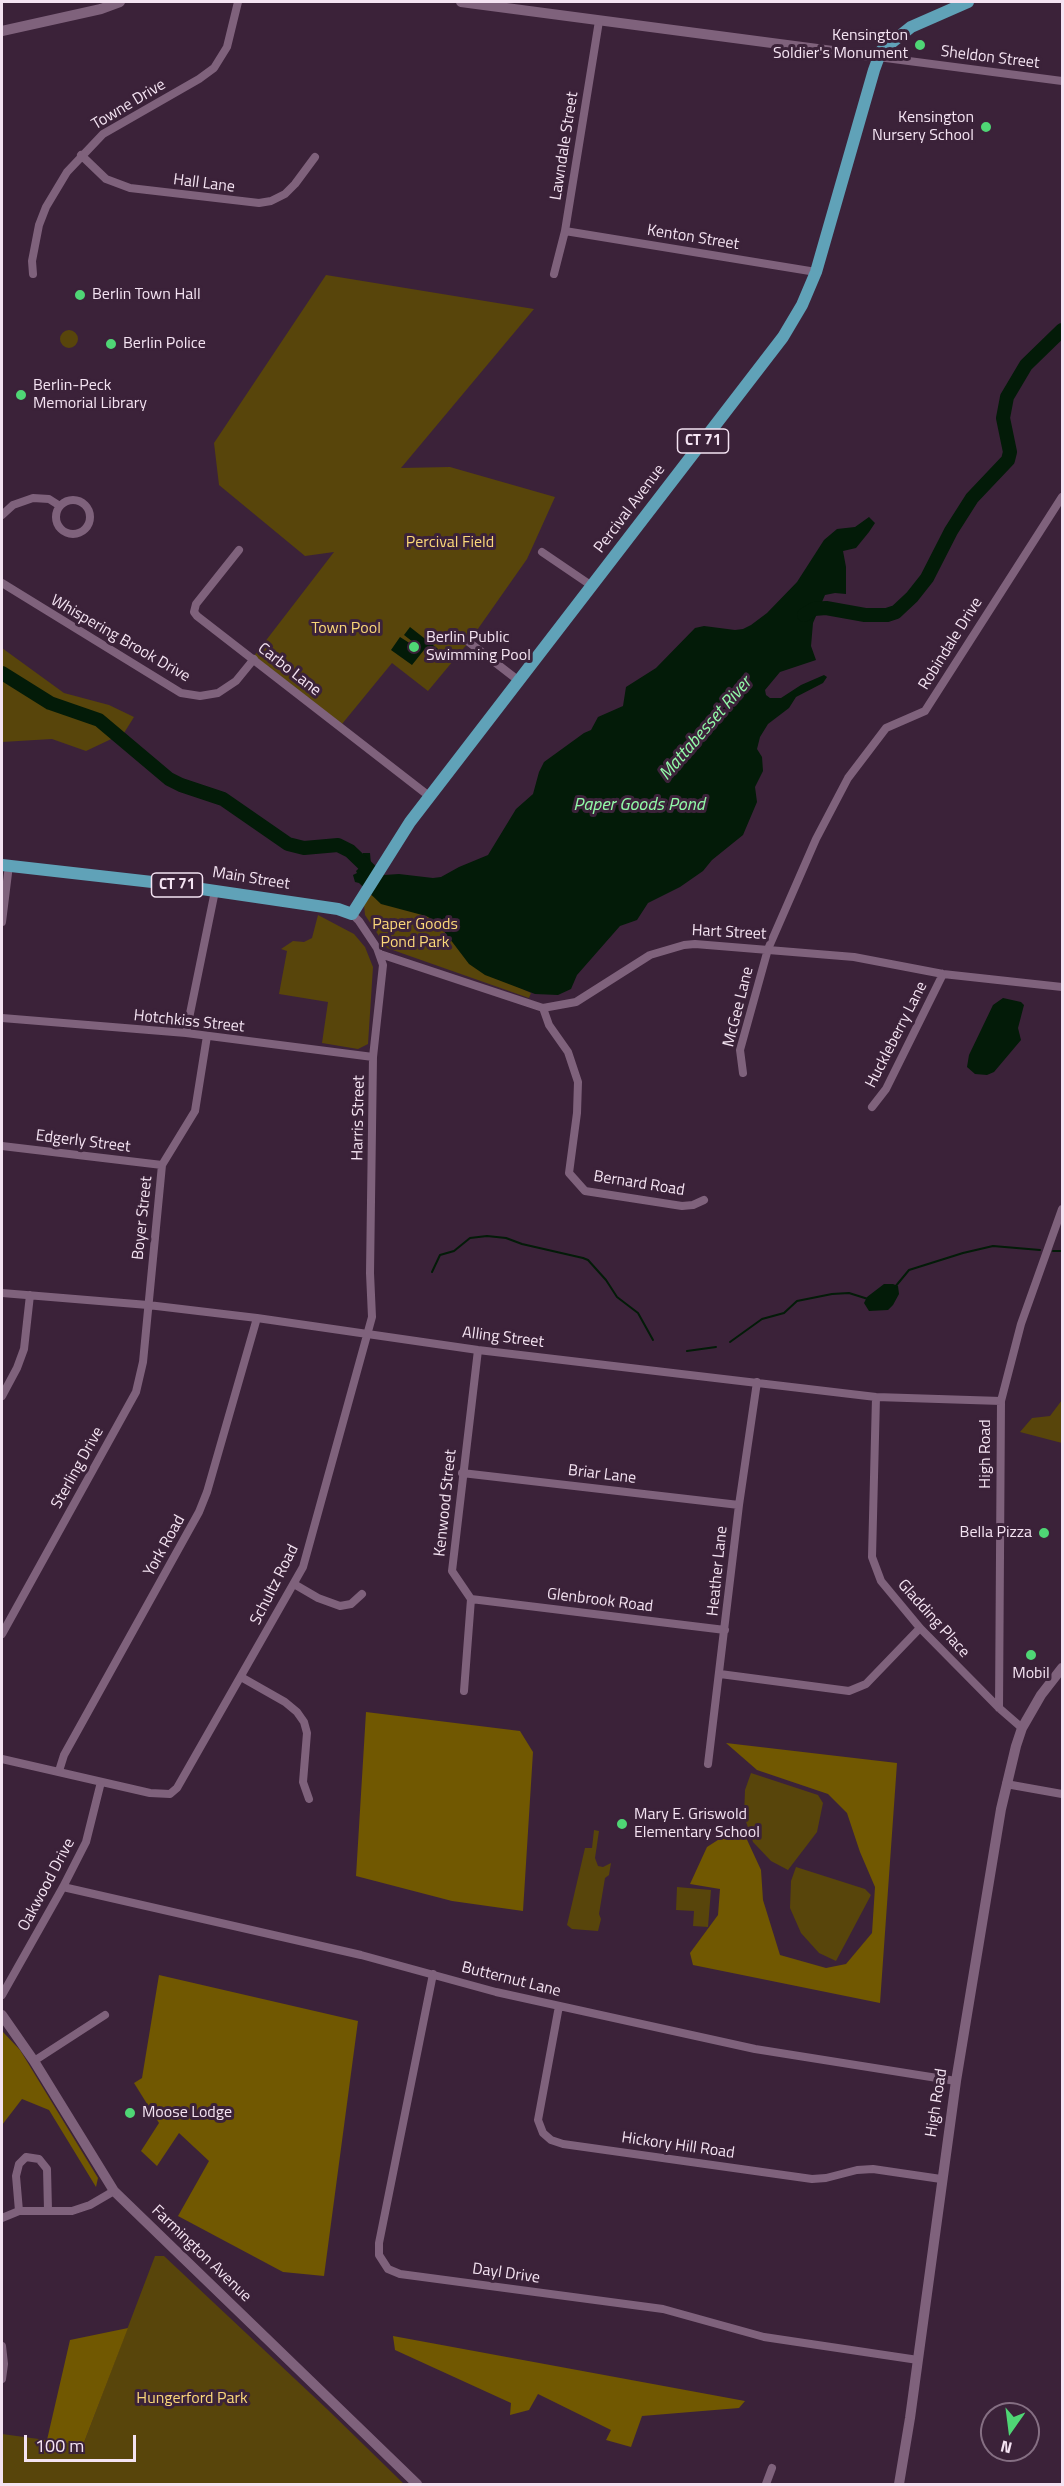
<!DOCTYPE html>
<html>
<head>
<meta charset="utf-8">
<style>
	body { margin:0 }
	#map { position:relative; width:1064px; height:2486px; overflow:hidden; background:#3b2239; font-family:"Titillium Web",sans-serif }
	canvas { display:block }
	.frame { position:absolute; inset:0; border:3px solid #f4e3f2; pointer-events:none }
	.north { position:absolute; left:980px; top:2402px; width:60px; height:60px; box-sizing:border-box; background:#3b2239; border:2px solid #856f83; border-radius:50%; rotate:194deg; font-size:16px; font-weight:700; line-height:24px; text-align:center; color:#f4e3f2 }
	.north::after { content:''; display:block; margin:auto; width:21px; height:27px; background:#4fd675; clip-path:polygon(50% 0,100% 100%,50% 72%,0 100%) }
	.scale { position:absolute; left:24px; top:2435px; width:112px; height:27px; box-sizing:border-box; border:3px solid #f4e3f2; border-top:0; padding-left:8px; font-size:18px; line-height:21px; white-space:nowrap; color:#f4e3f2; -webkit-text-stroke:4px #3b2239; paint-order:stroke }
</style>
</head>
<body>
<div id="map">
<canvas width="1064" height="2486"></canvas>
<div class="frame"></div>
<div class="north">N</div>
<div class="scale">100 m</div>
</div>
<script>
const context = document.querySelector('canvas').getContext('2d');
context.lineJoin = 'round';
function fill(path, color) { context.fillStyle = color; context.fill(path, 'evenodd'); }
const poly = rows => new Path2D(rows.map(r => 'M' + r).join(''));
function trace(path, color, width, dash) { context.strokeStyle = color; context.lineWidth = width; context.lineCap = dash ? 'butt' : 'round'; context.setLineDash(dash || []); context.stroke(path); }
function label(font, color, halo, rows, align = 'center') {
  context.font = font + ' "Titillium Web",sans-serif'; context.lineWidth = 6; context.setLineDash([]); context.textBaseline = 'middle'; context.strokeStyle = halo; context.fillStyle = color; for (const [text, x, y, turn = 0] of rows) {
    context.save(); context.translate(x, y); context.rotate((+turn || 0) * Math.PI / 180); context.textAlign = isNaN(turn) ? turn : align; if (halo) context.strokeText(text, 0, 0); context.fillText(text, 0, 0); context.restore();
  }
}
const green = poly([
	[326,275,534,309,401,468,450,467,555,497,527,559,468,643,428,691,392,663,342,724,254,656,334,552,305,556,219,485,214,443],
	'60 339a9 9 0 1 1 18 0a9 9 0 1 1-18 0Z',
	[2,648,64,693,109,705,134,717,124,733,86,751,52,739,2,742],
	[371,895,432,917,472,965,531,993,529,998,387,948,365,915,364,905],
	[318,915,354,934,365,947,373,967,368,1044,358,1049,322,1043,328,1002,279,994,287,951,281,949,293,941,304,942,312,938],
	[1062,1400,1062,1443,1020,1432,1032,1418,1050,1416],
	[751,1773,818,1795,823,1803,817,1832,788,1870,771,1861,753,1842,744,1816,745,1790],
	[594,1830,599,1831,595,1858,598,1866,603,1867,611,1863,609,1875,605,1878,599,1914,601,1919,598,1931,572,1929,567,1925,585,1848,592,1848],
	[796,1867,865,1889,871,1895,836,1961,819,1953,801,1933,790,1908,791,1881],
	[677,1887,711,1890,708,1927,693,1926,694,1911,676,1910],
	[155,2256,164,2256,328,2410,404,2484,2,2484,2,2434,83,2445]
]);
const forest = poly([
	[366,1712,520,1731,533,1752,523,1911,452,1901,356,1876],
	[726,1743,897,1763,880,2003,693,1965,690,1953,718,1915,720,1889,690,1884,707,1847,721,1838,743,1831,761,1870,763,1900,780,1955,826,1968,846,1964,872,1933,875,1887,860,1852,847,1813,828,1794,757,1770],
	[159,1975,358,2021,324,2276,283,2272,178,2216,209,2161,179,2133,157,2166,141,2151,159,2123,134,2083,142,2078],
	[3,2032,20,2050,98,2178,96,2187,49,2110,22,2099,2,2125],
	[128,2328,83,2445,47,2440,70,2340],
	[393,2336,745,2401,739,2408,642,2416,631,2447,606,2440,611,2430,538,2394,529,2410,510,2415,511,2403,395,2350]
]);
const water = poly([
	[869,517,875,523,869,532,856,548,843,551,846,567,846,594,835,593,825,595,813,623,811,646,816,660,780,672,765,690,766,695,770,698,781,698,801,685,824,675,827,677,823,683,796,697,789,708,768,724,760,737,757,749,762,757,763,771,755,787,757,802,743,835,712,860,703,871,680,887,648,903,637,920,620,926,577,975,571,989,558,995,535,994,485,975,469,964,437,922,426,916,381,904,359,883,355,882,353,875,357,873,356,871,361,866,363,853,370,853,371,864,384,875,399,874,433,878,441,877,459,867,488,855,516,809,533,794,539,772,544,762,584,733,591,730,598,717,623,706,626,687,656,668,695,628,704,626,735,630,743,629,751,625,767,613,797,582,824,540,837,529,855,527],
	[410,627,438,649,433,657,424,650,412,665,391,650,400,637,411,644,413,642,404,635],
	[1003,998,1021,1002,1024,1005,1018,1028,1021,1040,994,1072,987,1075,975,1074,967,1067,969,1055,993,1005],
	[884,1284,893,1284,898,1286,899,1294,893,1305,888,1310,869,1311,864,1303,867,1297]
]);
const stream = poly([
	[1053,1251,1062,1251],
	[432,1272,440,1255,454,1251,470,1238,487,1236,506,1238,522,1244,583,1258,588,1260,606,1280,617,1297,638,1313,653,1340],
	[895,1287,909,1270,963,1253,993,1246,1040,1250],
	[730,1342,762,1319,784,1313,797,1301,832,1294,849,1293,868,1299],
	[687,1351,716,1347]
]);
const river = poly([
	[804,615,814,609,826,608,865,615,887,615,896,612,912,597,927,578,951,531,972,498,1008,460,1010,452,1003,418,1007,397,1026,365,1062,330],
	[2,673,50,703,99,720,169,779,181,785,223,799,288,844,304,848,338,845,350,851,376,876]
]);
const street = poly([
	[878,57,1062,81],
	[81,155,106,179,130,188,259,203,271,201,285,194,295,184,315,157],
	[565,231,816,272],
	[33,274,32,261,39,225,46,207,67,172,103,134,199,79,214,68,227,47,238,2],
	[554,274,565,231,599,21],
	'56 517a17 17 0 1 1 34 0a17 17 0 1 1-34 0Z',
	[2,515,13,505,33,498,49,499,60,506],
	[239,550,196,604,194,612,197,616,429,796],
	[542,552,592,586],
	[2,583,181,693,200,696,218,693,236,681,254,659],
	[461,636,519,681],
	[2,922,9,865],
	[380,954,543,1008,576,1002,650,955,684,945,695,944,854,957,943,974,1062,987],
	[543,1008,549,1025,568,1052,578,1082,577,1113,569,1173,585,1191,682,1206,693,1205,704,1200],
	[2,1018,186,1033,373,1057],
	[186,1033,215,891],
	[743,1073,740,1050,768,949,816,839,848,778,886,728,925,711,1062,497],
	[872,1107,886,1089,943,974],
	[2,1146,162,1165],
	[2,1293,148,1305,257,1318,478,1350,876,1397,1001,1401],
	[2,1396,17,1368,24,1349,30,1295],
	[876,1397,872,1557,881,1581,920,1628,999,1708,1022,1728],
	[462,1473,739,1505],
	[294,1584,318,1598,340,1606,351,1604,362,1594],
	[471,1599,725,1630],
	[2,1634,136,1392,143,1362,162,1165,195,1111,207,1036],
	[720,1674,849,1691,866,1684,920,1628],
	[241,1677,285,1702,297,1712,304,1722,307,1733,303,1782,309,1799],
	[464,1691,471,1599,452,1571,478,1350],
	[999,1708,1001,1401,1021,1324,1062,1209],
	[2,1759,150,1793,170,1794,177,1788,303,1567,372,1317,370,1273,373,1057,383,965,377,948,359,921,352,914],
	[708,1764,739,1505,757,1382],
	[59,1771,64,1755,199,1512,207,1492,257,1318],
	[1006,1784,1062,1794],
	[63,1887,361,1955,496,1992,755,2049,956,2081],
	[433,1974,379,2243,379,2255,388,2269,400,2274,663,2309,764,2337,918,2360],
	[2,1995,63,1887,86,1842,101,1782],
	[559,2006,538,2120,543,2133,551,2140,563,2144,812,2179,826,2178,857,2170,873,2169,941,2179],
	[34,2061,105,2015],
	[19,2211,16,2176,19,2164,26,2157,39,2159,47,2169,48,2210],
	[2,2218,19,2211,72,2211,90,2205,114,2191],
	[2,2346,4,2364,2,2379],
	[766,2484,772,2468]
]);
const secondary = poly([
	[461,2,878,57],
	[2,31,101,9,120,2],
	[2,2015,34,2061,114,2191,417,2484],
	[899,2484,910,2418,956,2081,1001,1809,1016,1746,1022,1728,1041,1695,1062,1668]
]);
const primary = poly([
	[2,865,161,883,338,909,352,914,410,822,783,337,802,305,816,272,874,70,881,51,911,27,968,2]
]);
const markers = [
	[920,45,6,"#4fd675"],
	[986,127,6,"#4fd675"],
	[80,295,6,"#4fd675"],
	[111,344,6,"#4fd675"],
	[21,395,6,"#4fd675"],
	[414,647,6,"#4fd675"],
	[1044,1533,6,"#4fd675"],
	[1031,1655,6,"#4fd675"],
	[622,1824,6,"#4fd675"],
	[130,2113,6,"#4fd675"]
];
const shields = [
	[703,441,51],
	[177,885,51]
];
const shieldNames = [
	["CT 71",703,441],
	["CT 71",177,885]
];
const poiNames = [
	["Kensington",908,36,"right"],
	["Soldier's Monument",908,54,"right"],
	["Kensington",974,118,"right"],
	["Nursery School",974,136,"right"],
	["Berlin Town Hall",92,295],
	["Berlin Police",123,344],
	["Berlin-Peck",33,386],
	["Memorial Library",33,404],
	["Berlin Public",426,638],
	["Swimming Pool",426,656],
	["Bella Pizza",1032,1533,"right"],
	["Mobil",1031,1674,"center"],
	["Mary E. Griswold",634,1815],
	["Elementary School",634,1833],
	["Moose Lodge",142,2113]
];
const streetNames = [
	["Sheldon Street",990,58,7],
	["Towne Drive",129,105,-31],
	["Lawndale Street",565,146,-81],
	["Hall Lane",204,184,7],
	["Kenton Street",693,238,9],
	["Percival Avenue",630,509,-53],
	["Whispering Brook Drive",120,639,30],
	["Robindale Drive",951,644,-58],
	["Carbo Lane",289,670,38],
	["Main Street",251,879,9],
	["Hart Street",729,933,3],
	["McGee Lane",739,1007,-76],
	["Hotchkiss Street",189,1022,6],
	["Huckleberry Lane",897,1035,-63],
	["Harris Street",359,1118,-89],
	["Edgerly Street",83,1142,7],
	["Bernard Road",639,1184,9],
	["Boyer Street",143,1218,-84],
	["Alling Street",503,1338,7],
	["High Road",986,1454,-90],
	["Sterling Drive",78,1468,-61],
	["Briar Lane",602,1475,7],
	["Kenwood Street",446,1503,-84],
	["York Road",165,1546,-61],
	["Heather Lane",718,1571,-84],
	["Schultz Road",275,1585,-63],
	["Glenbrook Road",600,1601,7],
	["Gladding Place",933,1619,48],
	["Oakwood Drive",47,1885,-62],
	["Butternut Lane",511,1980,14],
	["High Road",937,2103,-81],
	["Hickory Hill Road",678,2146,8],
	["Farmington Avenue",201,2254,44],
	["Dayl Drive",506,2274,8]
];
const parkNames = [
	["Percival Field",450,543],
	["Town Pool",346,629],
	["Paper Goods",415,925],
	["Pond Park",415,943],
	["Hungerford Park",192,2399]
];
const waterNames = [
	["Mattabesset River",706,729,-49],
	["Paper Goods Pond",639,806]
];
fill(green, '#58450b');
fill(forest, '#715801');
fill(water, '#031b08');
trace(stream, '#031b08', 2);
trace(river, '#031b08', 14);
trace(street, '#7f627c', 8);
trace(secondary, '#7f627c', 10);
trace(primary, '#60a2b8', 12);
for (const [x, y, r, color] of markers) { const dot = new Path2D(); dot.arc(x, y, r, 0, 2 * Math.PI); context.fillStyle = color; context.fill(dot); trace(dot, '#3b2239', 2); }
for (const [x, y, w] of shields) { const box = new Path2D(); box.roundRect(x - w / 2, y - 12, w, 24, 4.5); context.fillStyle = '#3b2239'; context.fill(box); trace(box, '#f4e3f2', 1.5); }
label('bold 15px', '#f4e3f2', null, shieldNames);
label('16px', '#f4e3f2', '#3b2239', poiNames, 'left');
label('16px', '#f4e3f2', '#3b2239', streetNames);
label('16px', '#fad779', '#3b2239', parkNames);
label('italic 18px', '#92fba8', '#3b2239', waterNames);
</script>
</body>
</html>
